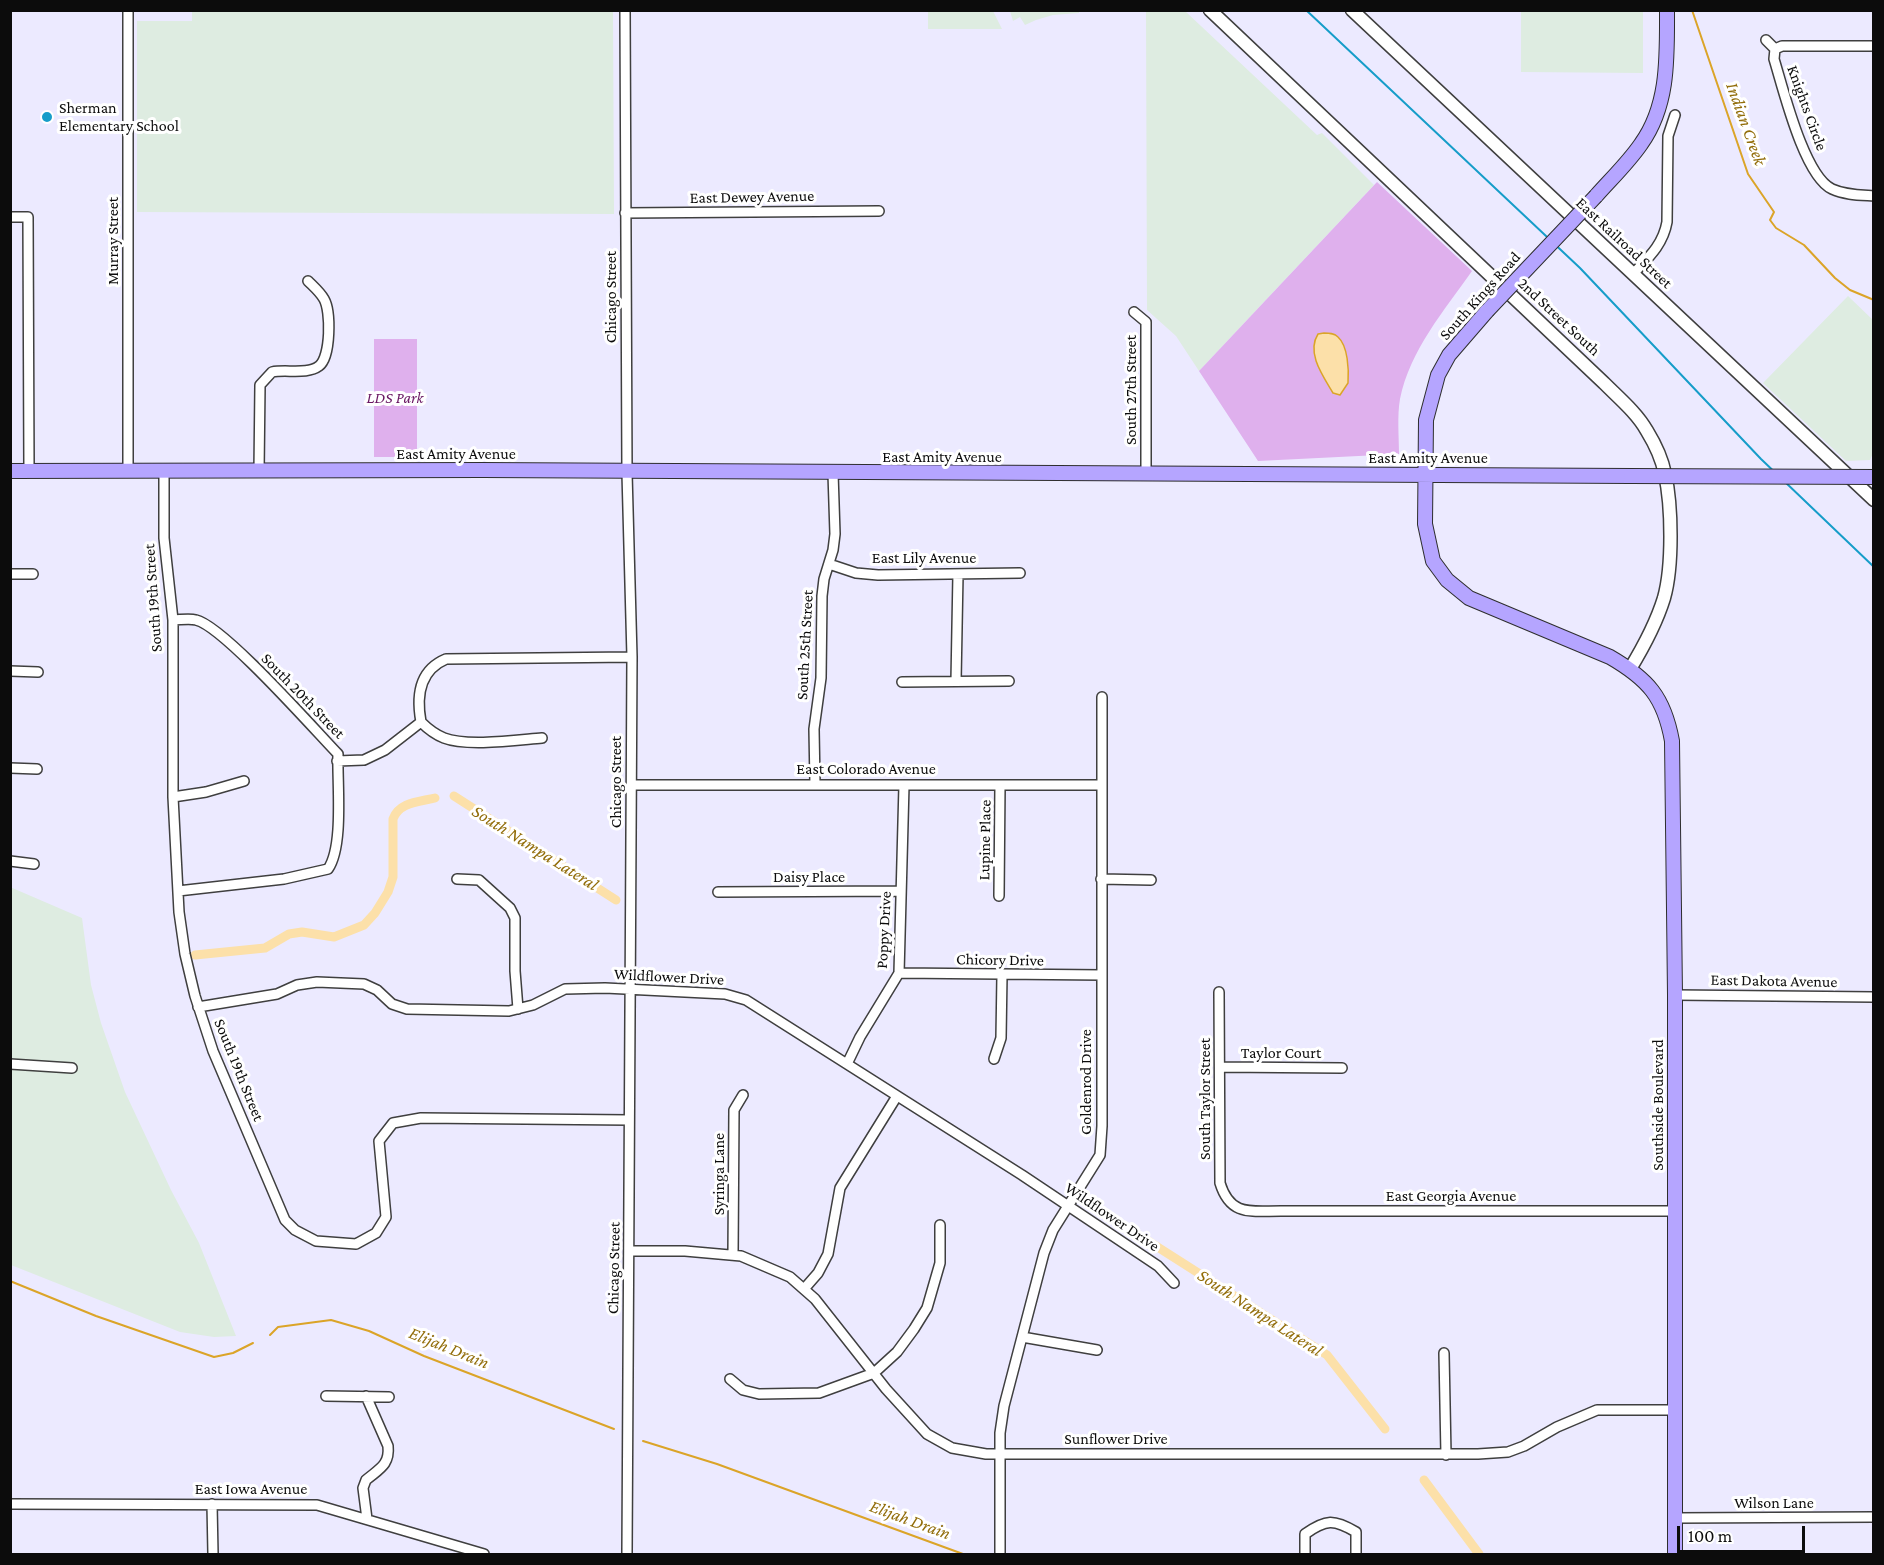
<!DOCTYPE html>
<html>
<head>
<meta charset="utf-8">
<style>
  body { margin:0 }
  #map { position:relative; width:1884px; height:1565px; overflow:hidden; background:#eceaff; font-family:"Crimson Pro",serif }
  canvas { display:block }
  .frame { position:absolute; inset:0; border:12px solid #0c0c0c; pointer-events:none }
  .scale { position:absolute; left:1677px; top:1526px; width:128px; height:27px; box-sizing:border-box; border:3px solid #0c0c0c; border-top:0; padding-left:8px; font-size:18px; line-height:21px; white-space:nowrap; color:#0c0c0c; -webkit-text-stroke:4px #fff; paint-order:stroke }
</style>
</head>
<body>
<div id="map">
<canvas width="1884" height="1565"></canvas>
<div class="frame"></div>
<div class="scale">100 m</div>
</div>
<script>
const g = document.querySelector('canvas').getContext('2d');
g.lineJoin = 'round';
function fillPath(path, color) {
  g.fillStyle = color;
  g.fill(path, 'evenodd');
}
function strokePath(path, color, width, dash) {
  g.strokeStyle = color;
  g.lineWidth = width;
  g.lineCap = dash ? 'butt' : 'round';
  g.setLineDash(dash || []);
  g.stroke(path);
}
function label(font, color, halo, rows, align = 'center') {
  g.font = font + ' "Crimson Pro",serif';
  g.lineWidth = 6;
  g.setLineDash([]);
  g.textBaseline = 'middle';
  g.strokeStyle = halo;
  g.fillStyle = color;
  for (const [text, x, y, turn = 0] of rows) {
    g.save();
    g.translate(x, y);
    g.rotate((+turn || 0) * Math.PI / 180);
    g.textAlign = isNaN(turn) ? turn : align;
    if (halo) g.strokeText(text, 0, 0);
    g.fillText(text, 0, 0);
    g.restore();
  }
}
fillPath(new Path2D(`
  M192,11h421l1,203 -477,-2v-191h55z
  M928,11h65l9,18h-74z
  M1079,11v2l-26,2 -17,5 -11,5 -5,-8 -7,4 -3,-10z
  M1146,11h39l132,124 5,-2 52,52 -175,186 -23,-35 -29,-26z
  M1521,11h122v62l-122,-1z
  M1848,296l25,24 1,131 -4,9 -24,1 -83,-78z
  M10,887l72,31 9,67 10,38 24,69 46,98 28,53 37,93 -22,1 -34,-5 -169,-67z`), '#deece1');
fillPath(new Path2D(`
  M1377,182l95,89c-28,40 -62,79 -72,128 -3,17 -1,37 -1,55l-141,7 -59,-90z
  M374,339h43v118h-43z`), '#dfb0ed');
const water = new Path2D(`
  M1324,333c5,0 10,0 14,4 10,9 11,33 10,46l-8,12 -7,-2c-10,-17 -27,-40 -15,-59z`);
fillPath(water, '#fce0a9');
strokePath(water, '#dba428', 1.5);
strokePath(new Path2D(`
  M1692,10l56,164 26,38 -4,8 6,8 28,17 31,33 15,12 24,10
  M10,1281l86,35 118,41 19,-4 20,-10
  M270,1335l8,-8 53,-7 38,11 55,25 190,73
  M643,1441l74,23 246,90`), '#dba428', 2);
strokePath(new Path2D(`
  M454,796l162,104
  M195,955l70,-7 24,-14 13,-2 32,5 30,-12 11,-12 13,-21 5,-15v-58c6,-17 26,-17 42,-21
  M1145,1239l182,116 58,74
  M1424,1480l55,74`), '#fce0a9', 9);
const minor = new Path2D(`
  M625,10l2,463 5,184 -5,897
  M1766,40l9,9
  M1874,46h-92l-7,3 -1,10c9,29 30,117 58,130 13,6 28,6 42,7
  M625,213l254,-2
  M10,217h18l1,254
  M1633,274c15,-16 30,-29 34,-52l1,-86 7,-21
  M1134,312l12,10v151
  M128,471v-461
  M164,471v67l9,82v177l6,115 6,42 10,42 18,55 72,169 10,10 21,11 40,3 20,-11 10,-16 -7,-76 14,-18 28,-5 208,2
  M259,471l1,-86 12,-13c14,-3 35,3 47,-6 12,-9 12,-55 5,-67 -4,-7 -10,-12 -16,-18
  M829,564l27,9 22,2 142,-2
  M10,574h23
  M173,620c7,0 16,-2 23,0 27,6 117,108 142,134 -1,29 6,92 -10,115l-44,10 -106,12
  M10,671l28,1
  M956,681l2,-107
  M902,682l107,-1
  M421,722c-5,-27 -1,-52 25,-63l186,-2
  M421,722c7,7 13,12 23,16 23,9 73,2 98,0
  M337,761l27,-1 21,-10 36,-28
  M10,768l27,1
  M815,784l-1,-55 7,-51 1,-82 2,-17 9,-29 2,-16 -2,-61
  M631,785h470
  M173,797l33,-5 38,-11
  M10,861l24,3
  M457,879l22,1 31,28 5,10v53l3,38
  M1101,879l50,1
  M718,892l183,-1
  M999,896l1,-111
  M899,973l203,2
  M1219,992l1,191c11,36 34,27 66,28h388
  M1675,995l199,2
  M198,1007l79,-13 20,-9 20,-3 47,2 13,6 15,14 15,5 102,2 24,-6 32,-16 40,-1 120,6 21,6 276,175 136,91 16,17
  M994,1059l7,-21 1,-63
  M10,1064l62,4
  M847,1064l13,-27 39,-64 5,-188
  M1220,1067l122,1
  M629,1251h56l56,5 49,21 25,22 71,90 41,45 25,14 34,6h492l30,-2 16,-6 33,-19 40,-17h77
  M733,1255l1,-145 9,-15
  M804,1289l14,-16 10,-19 12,-66 57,-92
  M1022,1337l75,13
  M1444,1353l2,102
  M730,1379l13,11 16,4 60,-1 55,-20 23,-21 17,-23 13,-21 13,-45v-38
  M326,1396l63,1
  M366,1396l22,50c2,19 -9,23 -22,34l-3,8 4,31
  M10,1504l307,1 167,49
  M212,1504l1,50
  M1676,1518l198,-1
  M1000,1554v-121l4,-27 40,-153 9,-23 47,-75 2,-29v-429
  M1305,1554v-20c21,-15 29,-15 51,-2v22`);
const tertiary = new Path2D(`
  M1210,10l394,373c15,15 33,30 43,48 8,13 15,28 18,43 7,32 8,92 -1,124 -8,26 -20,48 -34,71
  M1352,10l522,490`);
const secondary = new Path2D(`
  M1596,196c15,-17 32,-33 45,-52 28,-39 26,-87 26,-134
  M1487,311l-38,44 -11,20 -12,45 -1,104 8,37 14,19 22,18 141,59c38,22 54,40 62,84l3,254v559
  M10,471l473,-1 1148,6`);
strokePath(minor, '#3f3f3f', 12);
strokePath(tertiary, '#3f3f3f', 15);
strokePath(secondary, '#2e2e2e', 16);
strokePath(minor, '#fff', 9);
strokePath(tertiary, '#fff', 12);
strokePath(secondary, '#b5a5ff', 14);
strokePath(new Path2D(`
  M1306,10l274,258 181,191 113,108`), '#169dc9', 2);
const secondaryBridge = new Path2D(`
  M1487,311l109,-115
  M1631,476l243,1`);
strokePath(secondaryBridge, '#2e2e2e', 16, []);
strokePath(secondaryBridge, '#b5a5ff', 14);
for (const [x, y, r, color] of [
  [47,117,6,"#169dc9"]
]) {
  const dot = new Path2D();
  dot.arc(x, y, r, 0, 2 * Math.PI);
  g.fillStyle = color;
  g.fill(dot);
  strokePath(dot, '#fff', 2);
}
label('16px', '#0c0c0c', '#fff', [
  ["Sherman",59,108],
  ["Elementary School",59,126]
], 'left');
label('16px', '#0c0c0c', '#fff', [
  ["Knights Circle",1807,108,70],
  ["East Dewey Avenue",752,197,-1],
  ["Murray Street",113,241,-90],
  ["East Railroad Street",1624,243,43],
  ["South Kings Road",1480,296,-48],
  ["Chicago Street",611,297,-90],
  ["2nd Street South",1559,317,43],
  ["South 27th Street",1131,390,-90],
  ["East Amity Avenue",456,454],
  ["East Amity Avenue",942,457],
  ["East Amity Avenue",1428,458],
  ["East Lily Avenue",924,558],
  ["South 19th Street",153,598,-94],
  ["South 25th Street",805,645,-87],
  ["South 20th Street",303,696,46],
  ["East Colorado Avenue",866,769],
  ["Chicago Street",616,782,-90],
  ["Lupine Place",985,840,-89],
  ["Daisy Place",809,877],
  ["Poppy Drive",884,930,-87],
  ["Chicory Drive",1000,960,1],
  ["Wildflower Drive",669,977,3],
  ["East Dakota Avenue",1774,981,1],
  ["Taylor Court",1281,1053],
  ["South 19th Street",239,1070,68],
  ["Goldenrod Drive",1086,1082,-90],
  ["South Taylor Street",1205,1099,-90],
  ["Southside Boulevard",1658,1105,-90],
  ["Syringa Lane",719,1174,-90],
  ["East Georgia Avenue",1451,1196],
  ["Wildflower Drive",1112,1217,34],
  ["Chicago Street",614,1268,-89],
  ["Sunflower Drive",1116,1439],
  ["East Iowa Avenue",251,1489],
  ["Wilson Lane",1774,1503]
]);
label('italic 16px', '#691662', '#fff', [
  ["LDS Park",395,398]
]);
label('italic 18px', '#926d0a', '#fff', [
  ["Indian Creek",1746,124,70],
  ["South Nampa Lateral",535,848,32],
  ["South Nampa Lateral",1260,1313,33],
  ["Elijah Drain",449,1348,22],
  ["Elijah Drain",910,1520,20]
]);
</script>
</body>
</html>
